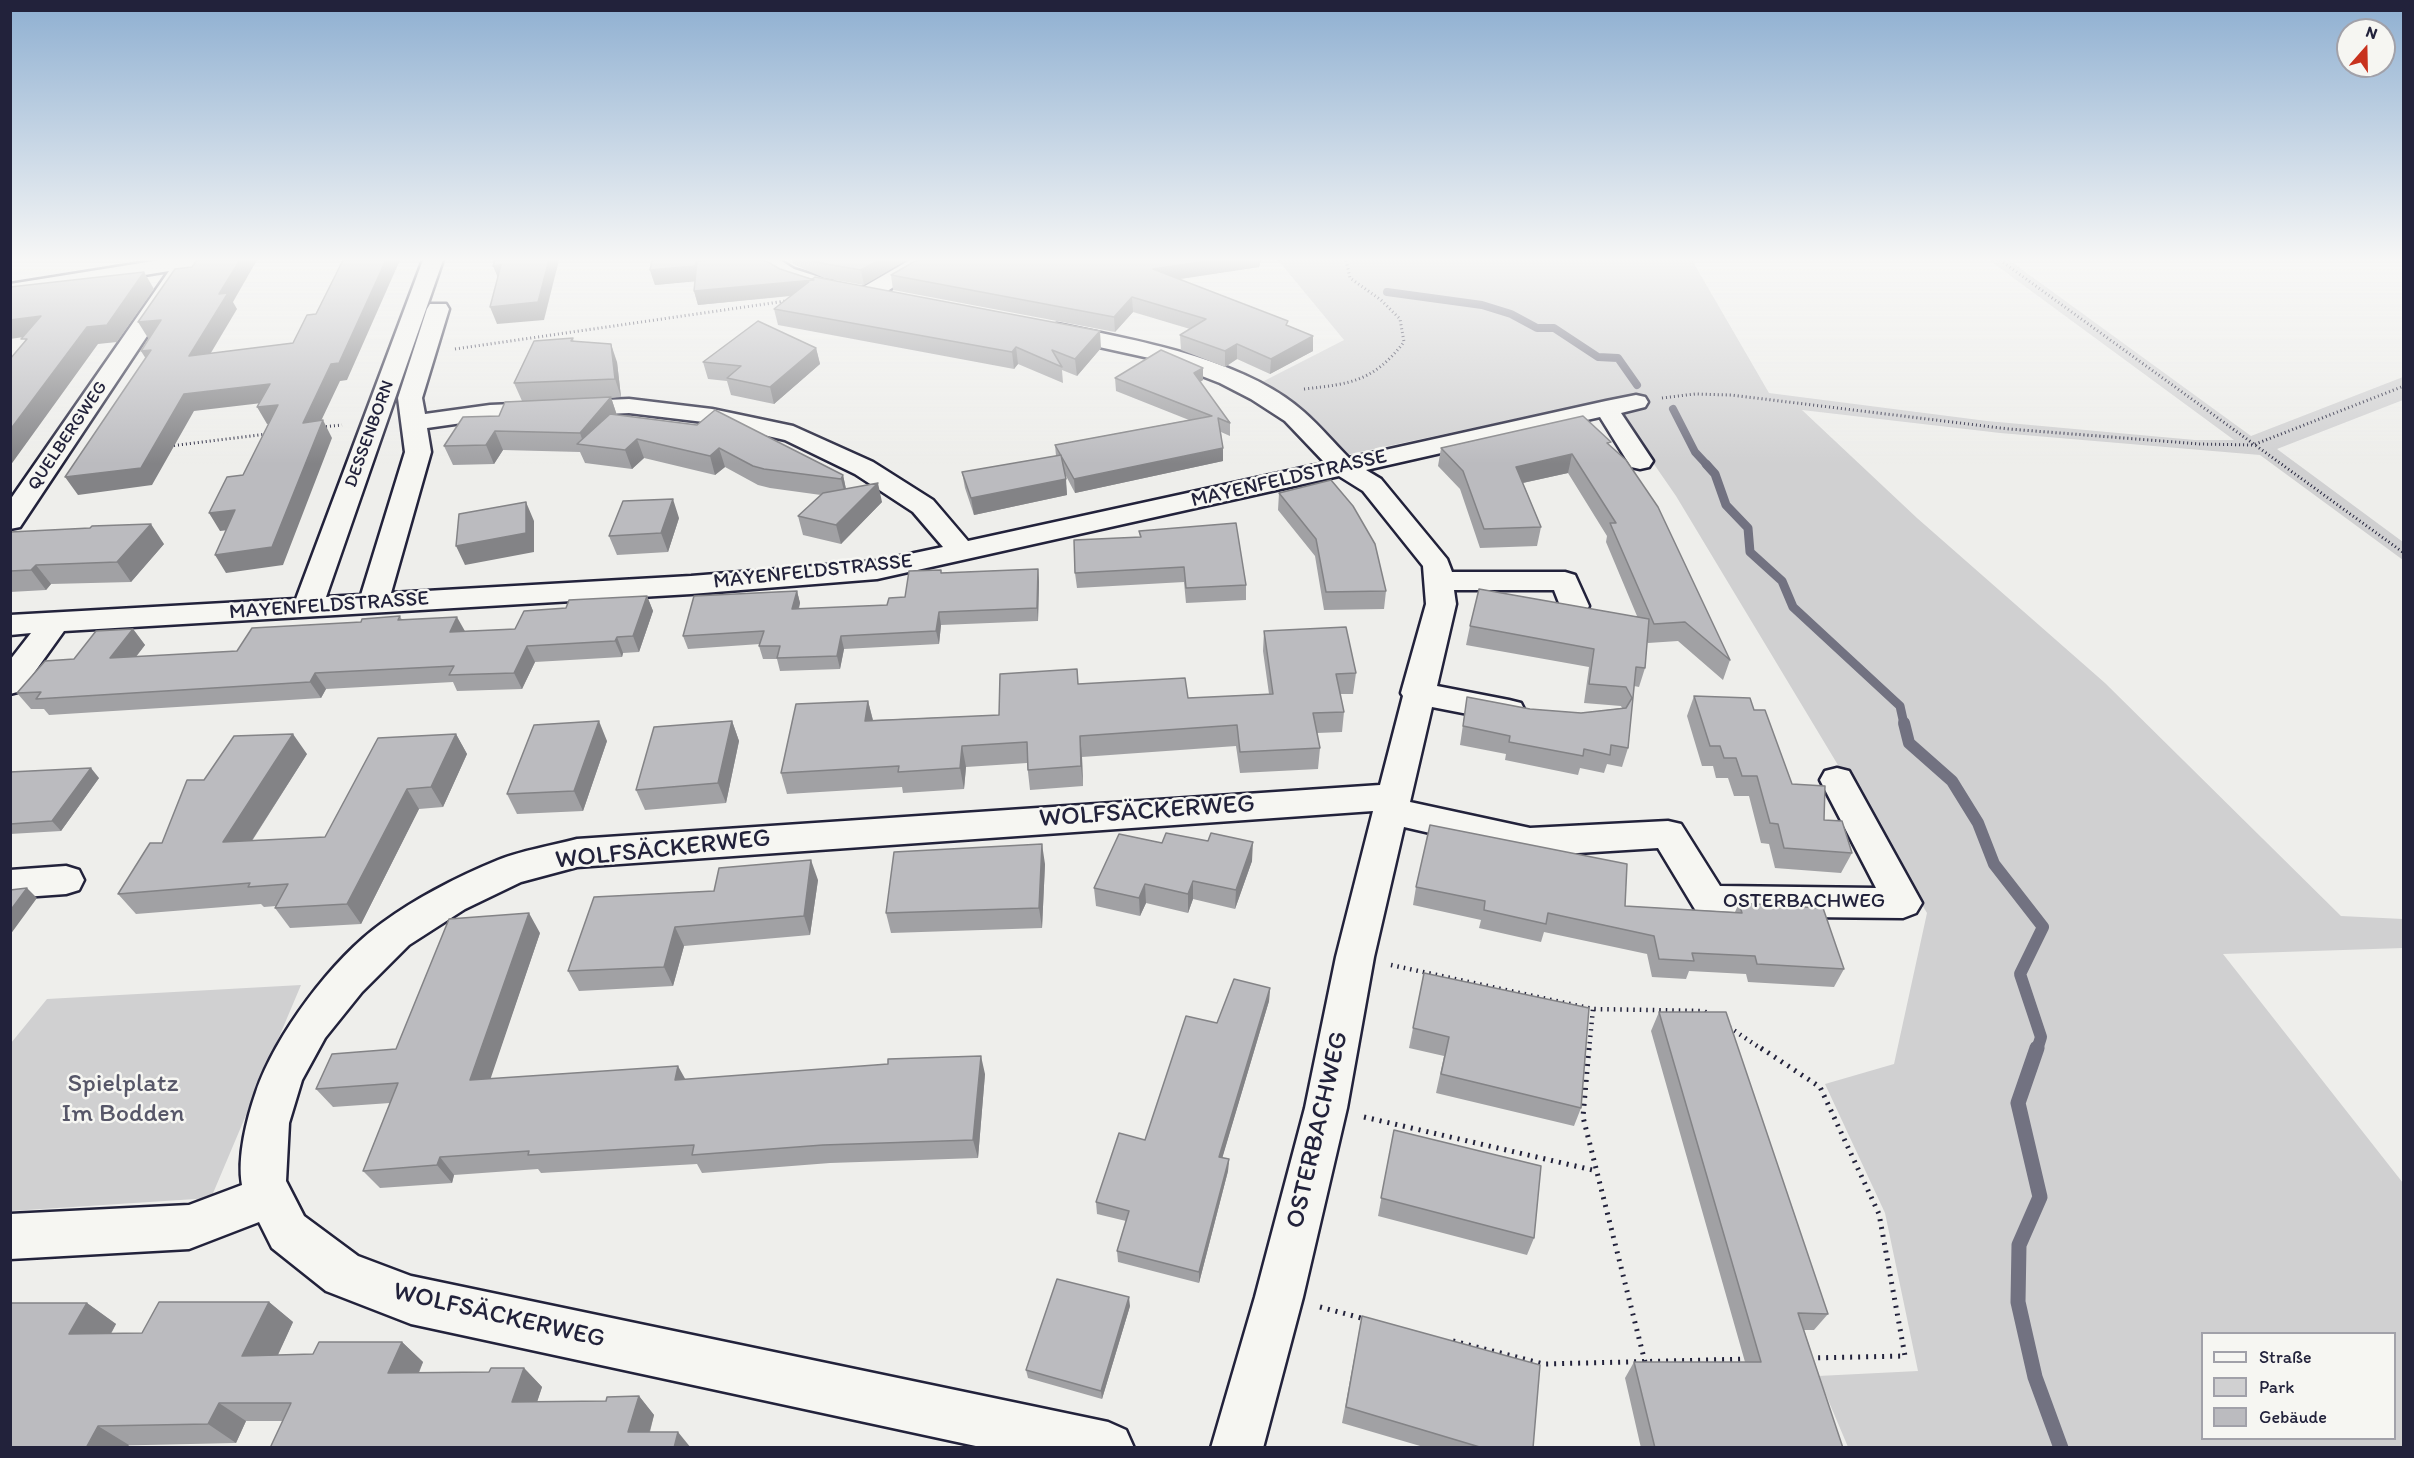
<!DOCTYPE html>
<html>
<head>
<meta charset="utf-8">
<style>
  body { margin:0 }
  #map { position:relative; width:2414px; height:1458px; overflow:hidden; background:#eeeeeb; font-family:Itim,sans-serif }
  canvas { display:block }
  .frame { position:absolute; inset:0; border:12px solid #22223b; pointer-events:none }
  .legend { position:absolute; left:2201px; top:1332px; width:195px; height:108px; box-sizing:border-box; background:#f6f6f2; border:2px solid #a1a1a9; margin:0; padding:8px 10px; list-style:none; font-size:18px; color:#22223b }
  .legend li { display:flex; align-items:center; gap:12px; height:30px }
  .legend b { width:30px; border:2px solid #a1a1a9 }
  .north { position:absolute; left:2336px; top:18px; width:60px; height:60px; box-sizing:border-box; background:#f6f6f2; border:2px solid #a1a1a9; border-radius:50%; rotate:20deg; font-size:16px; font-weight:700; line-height:24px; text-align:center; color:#22223b }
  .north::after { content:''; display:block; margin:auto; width:21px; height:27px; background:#c8321e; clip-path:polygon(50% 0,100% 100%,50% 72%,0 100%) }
</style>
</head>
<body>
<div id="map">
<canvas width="2414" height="1458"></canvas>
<div class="frame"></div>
<ul class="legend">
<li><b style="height:8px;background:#f6f6f2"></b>Straße</li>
<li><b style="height:16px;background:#d0d0d1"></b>Park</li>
<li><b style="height:16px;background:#bbbbbf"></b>Gebäude</li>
</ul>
<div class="north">N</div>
</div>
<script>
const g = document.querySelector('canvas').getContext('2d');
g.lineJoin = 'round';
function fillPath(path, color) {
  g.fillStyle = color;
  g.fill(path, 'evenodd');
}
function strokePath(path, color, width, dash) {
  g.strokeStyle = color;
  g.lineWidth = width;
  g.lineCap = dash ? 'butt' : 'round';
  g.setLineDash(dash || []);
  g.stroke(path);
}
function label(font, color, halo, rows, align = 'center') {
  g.font = font + ' Itim,sans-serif';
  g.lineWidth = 5;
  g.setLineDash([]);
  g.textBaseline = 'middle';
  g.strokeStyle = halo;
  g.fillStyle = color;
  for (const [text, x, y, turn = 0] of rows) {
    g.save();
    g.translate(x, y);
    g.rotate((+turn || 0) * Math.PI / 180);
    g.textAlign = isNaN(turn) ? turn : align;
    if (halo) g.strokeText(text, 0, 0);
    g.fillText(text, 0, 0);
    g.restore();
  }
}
fillPath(new Path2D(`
  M1278,260h414l77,133 218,28 208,19h39l-245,-180h20l242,176 152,-59v23l-126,49 126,93v18l-143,-105 -260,-22 -198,-23 115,108 188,165 236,233 62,3v29l-180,6 180,229v264h-555l-30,-71 100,-5 -33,-158 -60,-129 69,-20 33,-151 -251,-417 -67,-97 -263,56 -38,-40 -48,-32 84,-43zM2202,1334h192v104h-192z
  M301,985l-90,213 -200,13v-168l36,-44z`), '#d0d0d1');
strokePath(new Path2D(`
  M1387,292l95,13 29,9 26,14h17l44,29 20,1 19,27
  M1673,409l22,43 13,14`), '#727281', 8);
strokePath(new Path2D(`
  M1706,464l9,10 11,31 22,23 2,24 32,29 11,26 107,99 4,18`), '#727281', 9);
strokePath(new Path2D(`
  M1904,723l5,20 43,38 26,42 16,41 49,63 -23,47 21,63 -4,13`), '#727281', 12);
strokePath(new Path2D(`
  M2037,1048l-19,55 22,94 -21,48 -1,57 17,75 26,71`), '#727281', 15);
const minor = new Path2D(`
  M160,260h45l-3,4 -9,3 -173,260 -10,2v-29l159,-229 -159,26v-13z
  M423,260h20l-117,337 35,-2 44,-143 -7,-54 29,-89 3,-5h16l3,5 -27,89 3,16 65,-9 139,-6 83,10 81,17 80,36 60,38 35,41 357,-78 -40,-42 -34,-22 -31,-16 -57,-22 -114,-25 -3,-5 3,-5 8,-2c77,16 187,34 247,88 16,14 30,31 45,46l257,-57 30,-6 9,2 3,5 -3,5 -24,6 32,48 -4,6 -9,2 -9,-2 -31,-50 -234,53 15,9 66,80 5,13h113l10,3 14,31 -4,7 -11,2 -11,-2 -9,-23h-100l2,14 -19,82 72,14 12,3 4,8 -4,8 -12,3 -77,-15 -22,95 120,26 138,-7 13,3 39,62 156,2 -56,-108 5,-9 12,-3 12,3 73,132 -6,10 -13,5 -194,-2 -13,-5 -38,-63 -128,8 -126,-29 -30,130 -27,151 -44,189 -40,151h-52l44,-151 50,-189 31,-151 37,-146 -796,56 -56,15 -56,27 -56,36 -47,47 -37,46 -23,42 -13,43 -3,58 18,35 54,40 53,20 697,146 18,8 8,18h-149l-574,-124 -85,-33 -54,-43 -13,-26 -70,27 -179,10v-45l179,-9 53,-20c-5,-28 5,-67 14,-93 20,-58 76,-133 126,-169 34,-25 77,-47 116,-63 25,-10 53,-14 79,-21l803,-54 23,-89 -2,-3 25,-89 -3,-38 -60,-75 -24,-15 -462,103 -186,15 -627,37 -43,60 -11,3v-34l21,-27 -21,2v-20l286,-16zM629,413l83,10 73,17 70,34 58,38 30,35 -66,14 -186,15 -300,17 40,-141 -4,-24 63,-9z
  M756,260h24l14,9 38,12 3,5 -3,5c-18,4 -66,-16 -76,-31z
  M910,260h24l-60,40h-16l-3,-5 3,-5z
  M66,866l13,4 5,10 -5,10 -13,4 -56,4v-28z`);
strokePath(minor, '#22223b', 5);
strokePath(new Path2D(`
  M2000,260l404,293
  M455,349l331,-48
  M1304,389c47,-5 70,-8 100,-47l-4,-23 -19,-19 -31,-22 -4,-18
  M1662,398l33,-4 36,1 278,34 191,15 53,1 151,-59
  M322,427l20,-2
  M170,446l97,-12`), '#22223b', 3, [1, 3]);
strokePath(new Path2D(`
  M1391,965l202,44 111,2 6,4
  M1729,1027l34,23
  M1589,1050l4,-41`), '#22223b', 4.5, [1.5, 5]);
strokePath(new Path2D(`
  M1589,1048l-6,69 62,245
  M1761,1048l59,39 59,127 26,142 -95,2
  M1364,1117l233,54
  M1320,1307l45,12
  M1453,1341l91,23 205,-5`), '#22223b', 5, [2, 6]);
fillPath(minor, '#f6f6f2');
fillPath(new Path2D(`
  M652,260h49l79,9 33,10 288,69 -24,28 -15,-6 1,13 -45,-19 -4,5 -236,-44 -4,-16 17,-13 -93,9 -4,-14 1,-10 -40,4 -5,-15z
  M792,260h114l-42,25 -40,-7 -31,-14z
  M1260,262l-1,5 -79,12 133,57v15l-43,23 -33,-15 -12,8 -44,-17 -1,-15 10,-6 -57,-17 -18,20 -222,-42 -2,-15 370,-13z
  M573,338l1,4 43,20 4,35 -10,1 6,17 226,60 3,14 36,13 -41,42 -38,-9 -5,-19 23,-21 -51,-7 -12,-3 -33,-18 -10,8 -71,-17 -12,11 -47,-6 -5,-11 -77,-2 -9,14 -41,1 -9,-19 55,-30 23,-15 -8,-18z
  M816,348l4,16 -46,40 -43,-9 -4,-14 -19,-2 -5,-17z
  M1203,368v12l-3,2 30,41v13l-9,-4 2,29 -148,32 -10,-19 2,21 -93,20 -9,-27 -3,-16 94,-16 -1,-11 134,-25 -73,-29 -1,-13z
  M1610,446l120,214 -7,20 -45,-39 -30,2 -1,-2 -2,27 -6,19 -5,-1 -6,62 -6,19 -15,-3 -3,9 -24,-5 -2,7 -73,-15 1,-6 -46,-9 7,-48 63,12 51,4 41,-5 -1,-2 -37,-3 5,-36 -123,-22 4,-19 167,-10 -31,-74 1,-6 -39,-63 -45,10 18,44 -4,19 -57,2 -20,-59 -22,-23 3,-18z
  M1279,493l107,98 -2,18 -60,1 -9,-54 -37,-46z
  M679,518l-11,34 -51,3 -8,-19z
  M1139,531l107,54v15l-60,3 -2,-21 -107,6 -2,-15 65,-36z
  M10,532l154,12 -33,38 -80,2 -5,6 -36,2z
  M1038,569l1,13 -1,39 -97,4 -2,19 -95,5 -4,20 -60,2 -3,-12h-14l-4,-13 1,-2 -72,5 -5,-13 114,-45 3,12 -1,6 88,-4 18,-8 36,-24z
  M647,596l6,15 -14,41 -16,1 -1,4 -87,5 -13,27 -65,2 -4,-9 -127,7 -5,9 -272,17 -5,-6h-13l-14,-16 57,-34 59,-30 12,16 -9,12 101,-6 124,-29 39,-6 2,4 63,11 50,-2 51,-21z
  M1264,631l92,42 -3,21h-13l4,18 -2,20 -25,1 3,15 -2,21 -78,4 -4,-27 -154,11 1,29 -53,4 -3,-27 -61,4 -2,22 -61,4 -1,-6 -115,7 -6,-21 87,-72 5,19 126,-5 78,-46 1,15 110,14 81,-4 -6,-43z
  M1694,696l60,14 38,74 32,36 28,33 -11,20 -66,-5 -6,-24 -8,-1 -12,-47h-15l-6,-18h-12l-3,-12h-11l-15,-50z
  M732,721l7,20 -13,62 -81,7 -9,-20z
  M456,734l11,20 -24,53 -24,2 -58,115 -71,4 -15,-20 1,-2 -12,1 -3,-3 -125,10 -18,-20 44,-51 42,-63 103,-26 -55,87 73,-4z
  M607,741l-24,70 -66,3 -10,-20z
  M10,772l89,6 -38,53 -51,3z
  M1162,843l90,18 -17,48 -42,-10 -5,14 -42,-10 -6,13 -44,-10 -2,-18z
  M1045,864l-3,64 -151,5 -5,-20z
  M818,880l-8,55 -126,11 -11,40 -94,5 -11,-20 146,-80z
  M1416,887l209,19 110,6 4,-9 105,66 -10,18 -86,-5 -2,-8 -57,-3 -3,8 -34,-2 -5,-23 -103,-22 -3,10 -62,-14 2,-8 -68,-15z
  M540,933l-50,145 195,1 300,-5 -7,84 -148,5 -128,10 -5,-9 -156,9 -3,-4 -84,6 -2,8 -72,5 -17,-17 27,-68 -57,4 -17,-18 80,-40z
  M1424,973l157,135 -7,18 -138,-33 8,-37 -35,-8z
  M1270,988l-1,13 -47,157 7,1 -1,12 -29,112 -81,-21 -1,-11 9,-30 -29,-7 -1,-12 49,-62 72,-117z
  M1659,1012l169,302 -14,16h-10l39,118h-202l-16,-70 9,-16h111l-94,-331z
  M1394,1130l140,108 -7,17 -149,-39z
  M269,1302l24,20 -15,33 35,-1 89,-12 21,20 -4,11 70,-1 35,-4 18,19 -5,15 69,-1 33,-5 15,19 -4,17 41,16 -409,-27h-36l-10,22 -226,5 77,-145 29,21 -5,10 31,-1z
  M1130,1306l-28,93 -74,-21 -2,-8z
  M1359,1332l174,116h-106l-85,-25z`), '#a1a1a4');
fillPath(new Path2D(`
  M240,260h17l-24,42 4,7 -38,64 -10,-17 30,-62z
  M386,260h14l-53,120 -7,1 -28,59 -9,-17 28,-59z
  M549,260h10l-15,60 -47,4 -7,-17z
  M696,260h5l-2,21 -44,4 -5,-15z
  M879,260h27l-42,25 -3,-15z
  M1215,260h46v2h-1l-1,5 -106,16v-14z
  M501,265l-1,18 -7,-17z
  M144,272l10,17 -37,53 -19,2 -88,122v-36l77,-103z
  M814,280l3,13 -119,12 -4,-14z
  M1132,297l1,15 -18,20 -1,-15z
  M41,316l11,17 -42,6v-19z
  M161,320l10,16 -23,2 -10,-16z
  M1100,331l1,17 -24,28 -2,-17z
  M1313,336v15l-43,23 1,-15z
  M611,344l6,18 4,35 -6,-18z
  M1237,344v15l-12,8v-16z
  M1016,347l2,17 -4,5 -2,-17z
  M816,348l4,16 -46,40 -4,-17z
  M151,350v17l-10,-16z
  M1203,368v12l-9,6v-13z
  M270,384l9,17 -85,10 -42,74 -74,10 -13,-18 119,-83z
  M611,397l6,19 -33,29 -4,-12z
  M278,405l9,17 -20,2 -10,-17z
  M323,420l9,18 -49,127 -57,8 -11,-18z
  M495,431l8,19 -9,14 -8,-19z
  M637,439l7,19 -12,11 -7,-19z
  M719,448l6,19 -10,8 -5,-19z
  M1223,448v13l-148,32 -1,-14z
  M1572,454l-4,19 -55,12 3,-18z
  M843,475l4,19 -1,4 -5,-19z
  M1066,479l1,16 -93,20 -3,-17z
  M878,483l4,19 -41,42 -5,-19z
  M673,499l6,19 -11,34 -7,-19z
  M526,502l8,19v31l-69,13 -9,-19z
  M235,510l11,18 -26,3 -11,-18z
  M151,524l13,20 -33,38 -14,-20z
  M36,565l15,19 -5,6 -15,-20z
  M1038,569l1,13 -1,39 -1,-13z
  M797,591l3,12 -5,18 -3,-12z
  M647,596l6,15 -14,41 -6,-16z
  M939,612l2,13 -2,19 -3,-13z
  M457,617l9,16 -16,-1z
  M133,629l12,16 -23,29 -12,-16z
  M841,636l3,13 -4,20 -3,-13z
  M617,637l6,16 -1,4 -7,-16z
  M527,646l8,16 -13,27 -8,-16z
  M315,673l11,16 -5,9 -11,-16z
  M868,701l5,20h-8z
  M599,721l8,20 -24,70 -9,-20z
  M732,721l7,20 -13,62 -8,-20z
  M293,734l14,20 -69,108 -15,-20z
  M456,734l11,20 -24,53 -12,-20z
  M1080,736l2,21 1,29 -2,-20z
  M962,746l4,21 -2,22 -4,-21z
  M91,768l8,10 -38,53 -9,-10z
  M407,789l12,20 -58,115 -14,-20z
  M1253,842l-1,19 -17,48 1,-19z
  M1042,844l3,20 -3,64 -3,-20z
  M811,860l7,20 -8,55 -6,-19z
  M1193,881v18l-5,14v-19z
  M1145,884l1,19 -6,13 -1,-18z
  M27,888l10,10 -27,37v-24z
  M529,913l11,20 -56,165 -14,-18z
  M675,927l9,19 -11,40 -9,-19z
  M1270,988l-1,13 -50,168v-12z
  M981,1056l4,18 -7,84 -5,-18z
  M678,1066l10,18 -13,-4z
  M440,1157l14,18 -2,8 -15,-18z
  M1229,1159l-1,12 -29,112v-11z
  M1129,1297l1,9 -28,93 -1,-8z
  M269,1302l24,20 -25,54 -26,-20z
  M87,1303l29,21 -17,30 -30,-20z
  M402,1342l21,20 -13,30 -22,-19z
  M524,1368l18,19 -11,33 -19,-18z
  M639,1396l15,19 -9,33 -17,-16z
  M219,1403l27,18 -10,22 -28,-19z
  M98,1426l31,19 -2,3h-41z
  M678,1432l13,16h-17z`), '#838386');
const building = new Path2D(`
  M197,260h43l-21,34 9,-1 -39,63 104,-13 14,-28 9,-1 27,-54h43l-47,103 -8,1 -28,59 20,-3 -51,127 -57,8 20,-45 -26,3 18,-36 16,-2 35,-70 -21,2 13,-23 -86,10 -43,74 -76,9 86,-127 -10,1 20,-31 -23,2 37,-53 17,-2z
  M495,260h54l-11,42 -48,5 11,-42 -8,1z
  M652,260h44l-1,6 -45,4z
  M709,260h55l16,9 34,11 -120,11 3,-30z
  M812,260h67l-18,10 -40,-7z
  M917,260h298l-62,9 135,52 -2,4 27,11 -42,23 -34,-15 -12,7 -45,-16 26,-16 -74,-22 -18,20 -223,-42z
  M144,272l-37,53 -20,2 -77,103v-71l17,-20h-6l20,-23 -31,4v-33z
  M815,277l285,54 -25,28 -23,-9 10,17 -46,-20 -4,5 -238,-43z
  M758,321l58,27 -46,39 -43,-9 14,-12 -38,-4z
  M573,338l-2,3 40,3 4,35 -101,4 20,-42z
  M1161,350l42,18 -9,5 36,50 -12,-5 5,30 -149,31 -19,-34 157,-29 -97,-38z
  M611,397l-31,36 -85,-2 -9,14 -42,1 19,-29 36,-1 6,-14z
  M715,410l128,65 -2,4 -77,-10 -11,-3 -34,-18 -9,8 -73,-17 -12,11 -48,-6 33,-30 87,11z
  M1583,416l28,26 -4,1 19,17 32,47 72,153 -45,-38 -31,2 -44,-101h6l-44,-69 -56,13 25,60 -57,2 -21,-58 -22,-23z
  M1061,455l5,24 -95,19 -9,-26z
  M1331,480l22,26 22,38 11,47 -60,1 -10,-53 -37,-46z
  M878,483l-42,42 -38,-9 25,-23z
  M673,499l-12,34 -52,3 14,-35z
  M526,502v31l-70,13 3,-32z
  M1236,523l10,62 -60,3 -2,-21 -109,6 -1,-33 67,-3 -2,-6z
  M151,524l-34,38 -81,3 -5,5 -21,1v-39l80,-4 2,-2z
  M1038,569l-1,39 -98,4 -3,19 -95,5 -4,20 -60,2 3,-12h-21l5,-15 -81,5 11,-40 103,-5 -5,18 95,-4 2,-7 16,-1 4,-26 32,-1v3z
  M1479,589l170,30 -4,49 -9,-1 -8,81 -17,-3 -1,10 -26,-6 -1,7 -74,-14 1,-6 -47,-10 4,-29 63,12 51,4 45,-5 6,-10 -6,-11 -37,-3 5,-35 -124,-23z
  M647,596l-14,40 -16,1 -2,4 -88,5 -13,27 -65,2 5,-9 -139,7 -5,9 -274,17 5,-7 -24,1 28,-32 29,-2 22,-28 37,-2 -23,29 127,-7 15,-23 109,-6 1,-3 38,-3 -2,4 59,-3 -7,15 65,-3 9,-18 42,-3 3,-8z
  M1346,627l10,46 -20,1 8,38 -31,1 7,35 -80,4 -3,-27 -157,11 1,30 -53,4 -1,-28 -65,4 -2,22 -62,4 1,-6 -118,7 15,-69 72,-3 -3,20 134,-6 1,-41 77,-5 1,15 107,-6 3,20 85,-4 -9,-63z
  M1694,696l56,2 4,12h11l27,74 33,2 -1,34 18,1 10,32 -68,-5 -6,-24 -8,-1 -13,-47h-15l-6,-18h-12l-4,-12h-10z
  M599,721l-25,70 -67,3 27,-69z
  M732,721l-14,62 -82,7 18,-63z
  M293,734l-70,108 102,-5 53,-99 78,-4 -25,53 -24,2 -60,115 -72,4 13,-24 -40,3 2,-4 -132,11 32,-51h12l25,-63h17l30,-44z
  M91,768l-39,53 -42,3v-52z
  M1430,825l197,39 -2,42 117,7 -3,-10 84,5 21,61 -87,-5 -2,-8 -63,-3 2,8 -35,-2 -5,-23 -106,-23 -2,11 -62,-14 1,-9 -69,-14z
  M1166,833l42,8 3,-8 42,9 -17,48 -43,-9 -5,13 -43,-10 -6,14 -45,-10 25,-54 43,9z
  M1042,844l-3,64 -153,5 8,-61z
  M811,860l-7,56 -129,11 -11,40 -96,4 26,-74 120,-6 5,-23z
  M27,888l-17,23v-21z
  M529,913l-59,167 208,-14 -3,14 213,-16v-5l93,-3 -8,84 -150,5 -131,10 2,-10 -166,10 1,-4 -89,6 -3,8 -74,6 35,-88 -82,6 16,-35 64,-5 53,-130z
  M1424,973l165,35 -8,100 -140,-34 8,-37 -36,-9z
  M1234,979l36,9 -51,169 10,2 -30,113 -82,-21 12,-40 -33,-9 23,-69 26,7 41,-124 31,7z
  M1659,1012h67l102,302 -30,-1 45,135h-188l-21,-86h127z
  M1394,1130l147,36 -7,72 -153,-40z
  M1057,1279l72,18 -28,94 -75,-21z
  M159,1302h110l-27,54 71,-2 6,-12h83l-14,31 101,-1 2,-4h33l-12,34 94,-1 1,-4 32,-1 -11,36h50l-4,16h-404l21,-45h-72l-11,21 -110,2 -12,22h-76v-145h77l-18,31 73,-1z
  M1362,1316l178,49 -7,83h-50l-137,-41z`);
fillPath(building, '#bbbbbf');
strokePath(building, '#838386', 1.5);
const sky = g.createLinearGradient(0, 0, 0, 464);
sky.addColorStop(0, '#8eafd1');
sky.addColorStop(0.56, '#f7f7f6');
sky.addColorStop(1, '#f7f7f600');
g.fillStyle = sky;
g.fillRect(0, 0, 2414, 464);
label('18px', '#22223b', '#f6f6f2', [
  ["DESSENBORN",370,434,-70],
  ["QUELBERGWEG",68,436,-56]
]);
label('21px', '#22223b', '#f6f6f2', [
  ["MAYENFELDSTRASSE",1289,479,-13],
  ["MAYENFELDSTRASSE",813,572,-6],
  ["MAYENFELDSTRASSE",329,606,-4],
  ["OSTERBACHWEG",1804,902]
]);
label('26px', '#22223b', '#f6f6f2', [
  ["WOLFSÄCKERWEG",1147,812,-4],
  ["WOLFSÄCKERWEG",663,850,-6],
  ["OSTERBACHWEG",1318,1130,-77],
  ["WOLFSÄCKERWEG",499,1316,13]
]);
label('26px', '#565668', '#f6f6f2', [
  ["Spielplatz",123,1084],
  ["Im Bodden",123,1114]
]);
</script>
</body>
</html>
